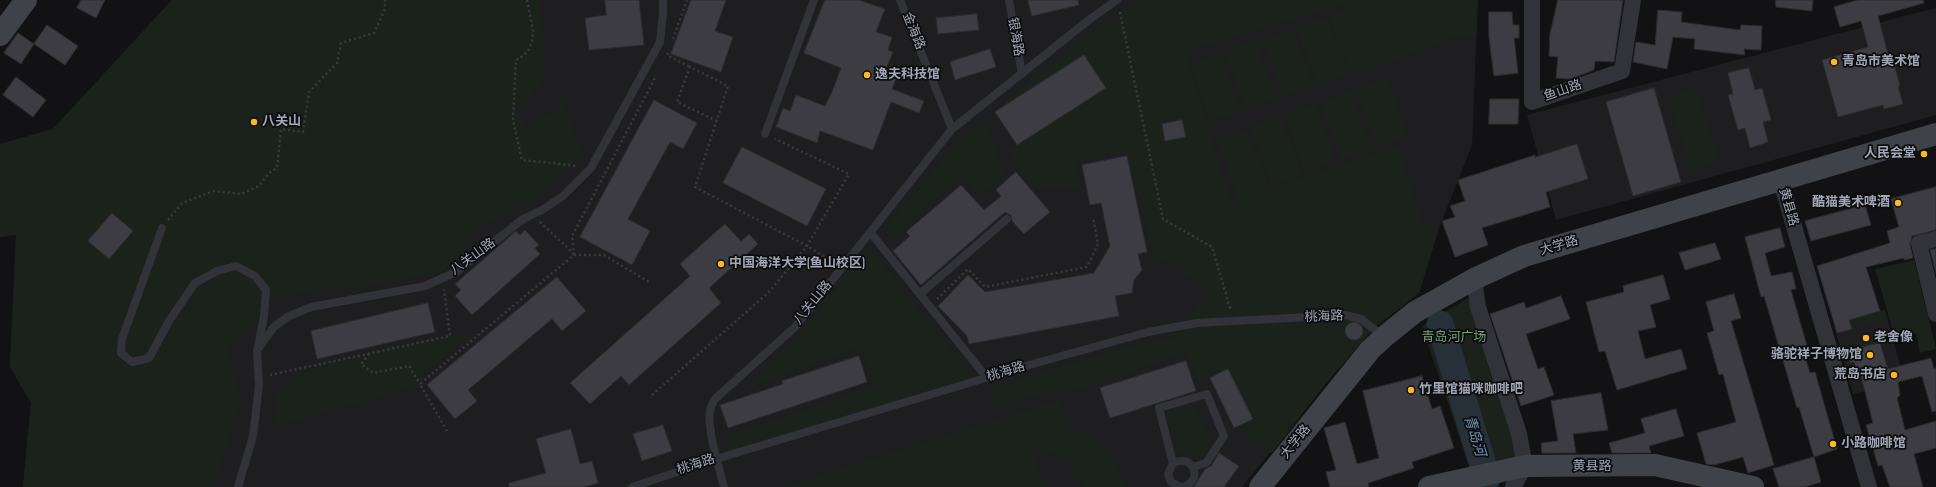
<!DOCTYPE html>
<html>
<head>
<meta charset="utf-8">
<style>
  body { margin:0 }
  canvas { display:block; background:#121214 }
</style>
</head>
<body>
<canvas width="1936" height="487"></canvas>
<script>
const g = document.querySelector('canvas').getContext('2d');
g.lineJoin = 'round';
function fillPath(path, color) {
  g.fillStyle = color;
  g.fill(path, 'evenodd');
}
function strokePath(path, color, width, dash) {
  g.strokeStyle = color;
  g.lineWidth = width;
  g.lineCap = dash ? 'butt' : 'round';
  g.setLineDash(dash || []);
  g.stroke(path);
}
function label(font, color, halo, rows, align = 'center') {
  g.font = font + ' "Sofia Sans Condensed","Noto Sans SC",sans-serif';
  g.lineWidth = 3.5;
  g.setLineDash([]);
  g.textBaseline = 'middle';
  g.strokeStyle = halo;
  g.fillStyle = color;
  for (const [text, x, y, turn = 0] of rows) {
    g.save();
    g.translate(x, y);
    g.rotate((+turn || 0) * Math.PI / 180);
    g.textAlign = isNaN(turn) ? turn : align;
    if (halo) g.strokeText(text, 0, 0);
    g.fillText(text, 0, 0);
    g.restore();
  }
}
fillPath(new Path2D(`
  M172,0h1306l-6,145 -33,83 -20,65 -45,35 -48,55 -84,104h-1219l8,-84 -21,-36 6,-132 -16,-91 53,-15z
  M1936,8v107l-380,105 -29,-105z
  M1885,310l19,70 -51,14 -19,-70z`), '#1e1e21');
fillPath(new Path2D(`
  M172,0h367l5,43v37l-27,33 10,16 29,-20 6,-9 21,54 -50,44 -57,30 -32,44 -82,15h-31l-51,10 -53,51 14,50 -21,69 -11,20h-186l8,-84 -21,-36 6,-132 -16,2v-93l53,-15z
  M1142,0h336l-2,38 -19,-2 -85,34 -2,-5 -20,8 -21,-58 21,-7 -2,-5 -163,49 46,148 7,-2 -21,-58 31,-10 21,58 129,-42 25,77 16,5 -20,65 -45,35 -48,55 -55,71 -24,-14 -27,-71 -23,9 -10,-26 -93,34 -99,18 -5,-17 157,-46 26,-2 35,-49 -56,-37 -24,-101 -53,11 7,25h-48l-14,-14 -13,-24 99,-62 -22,-33 -89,57 -11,10 23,53 -29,22 -16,-21 -68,62 -10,-9 72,-86 140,-115z
  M1327,16l21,57 -31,11 -21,-57z
  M1293,28l21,58 -31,11 -21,-58z
  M1255,40l21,58 -31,11 -20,-58z
  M1221,53l20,58 -31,11 -20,-58z
  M1387,78l21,58 -31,11 -21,-58z
  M1696,87l23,75 -28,8 -23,-75z
  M1351,91l20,58 -30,11 -21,-58z
  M1315,104l21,58 -31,11 -21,-58z
  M1281,116l21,58 -31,11 -21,-58z
  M869,247l103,130 -243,75 -4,-16 149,-50 -13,-39 -115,42 50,-51z
  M1914,260l22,89 -16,4 -4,-20 -21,5 -20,-69z
  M1468,298l5,12 47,153h-52l-46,-137z
  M1885,310l2,9 -35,10 -3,-9z
  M475,331l-67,57 -134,40 2,-34 44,-32z
  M1878,335l2,8 -25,6 -2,-7z
  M1061,399l6,23c31,20 42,34 61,65h-44c-16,-25 -25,-33 -53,-42l12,42h-259z
  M1193,404l20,39 -15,17 -21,-10 -11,-37z`), '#1a221b');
strokePath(new Path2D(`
  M1440,324l47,154`), '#273038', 27);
const building = new Path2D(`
  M81,0h24l-9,18 -19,-10z
  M605,0h34l5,45 -55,5 -4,-32 21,-3z
  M691,0h35l-11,31 18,6 -12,35 -50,-18z
  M825,0h34l26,9 -9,23 16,5 -4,13 5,2 -8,19 12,5 -5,13 32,12 -5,12 -28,-11 -18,48 -53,-19 -3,12 -41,-16 7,-19 7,3 6,-16 29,11 7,-14 9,-24 -37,-15z
  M1028,0h50l1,5 -47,11z
  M1558,0h65l-9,62 -19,-1 -1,9 -24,9 -14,-1 2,-21 -9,-1 1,-22z
  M1776,0h37l-1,11 -36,-4z
  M1858,0h65l1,3 -46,13 10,38 3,-1 9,33h-2l5,18 -19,5 -1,-4 -45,12 -16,-57 46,-13 -7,-26 -21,6 -6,-20z
  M1658,10l24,2 -1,10 59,8 1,-5 21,1 -1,24 -17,-1 1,6 -51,-6 1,-10 -22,-2 -6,32 -34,-7 3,-20 19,3z
  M1489,12h23l1,13h6v13h-5l4,35 -24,3 -5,-38z
  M977,14l2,16 -41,4 -2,-16z
  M47,25l31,21 -13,19 -31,-21z
  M18,33l16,11 -13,20 -17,-11z
  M990,49l6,18 -41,13 -5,-18z
  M1084,55l22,33 -89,57 -22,-33z
  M1749,68l6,22 7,-2 9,32 -8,2 5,20 -18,6 -5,-20 -7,2 -10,-35 5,-1 -5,-21z
  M16,77l30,23 -13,17 -30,-22z
  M1654,88l27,94 -48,14 -27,-94z
  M1490,99h29l-1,25h-29z
  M654,100l43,23 -14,26 -13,-7 -42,77 22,12 -18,34 -52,-28z
  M1182,120l4,17 -21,4 -3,-17z
  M1577,144l11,35 -42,13 4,15 -68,21 6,17 -33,12 -13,-36 13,-4 -5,-11 15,-5 -7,-21 77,-25v2z
  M742,147l84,42 -19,37 -84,-43z
  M1127,156l20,96 -9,2 4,16 -8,10 -2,13 -17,3 4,20 -150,28 -2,-8 -29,-30 30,-31 17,17 109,-19 16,-27 -9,-43 -11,2 -8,-40z
  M1016,172l34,40 -26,22 -12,-13 -1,-6 -6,-3 -84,73 -28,-34 17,-15 -4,-4 55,-47 23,25 17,-14 -5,-6z
  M1936,187v43l-24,6 -2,9 3,13 -9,2v-2l-38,9 14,44 -31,9 3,9 -15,4 -20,-67 73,-23 -3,-12 12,-4 -8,-28z
  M1865,205l6,20 -60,16 -6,-20z
  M112,213l21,18 -24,28 -21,-18z
  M725,224l16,17 8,-7 9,10 -49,44 12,15 -92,82 -8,-9 -31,28 -20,-21 120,-107 -10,-12z
  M1780,228l5,19 -20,6 6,23 21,-4 4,17 -5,1 16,56 -5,1 8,26 5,-1 22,77 -23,8 -15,-50 -2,1 -33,-112 -3,1 -16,-60z
  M525,230l14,15 -4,3 5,6 -68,61 -17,-19 6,-6 -6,-6 61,-53 4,4z
  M1715,243l6,16 -36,11 -6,-17z
  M1936,249v24l-6,-23z
  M1663,275l7,24 -20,6 6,22 -18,4 7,28 36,-10 6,20 -70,21 -12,-39 -6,1 -13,-50 38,-10 -1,-6z
  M557,277l29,34 -24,20 -10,-12 -84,71 9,11 -22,18 -28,-34z
  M1734,294l7,24 -10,3 43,144 -26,8 -5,-16 -29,8 -8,-1 -9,-31 39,-11 -13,-48 -4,1 -12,-42 7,-2 -8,-29z
  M1561,296l9,23 -44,15 12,35 6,-2 10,28 -33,11 -31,-92 34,-12 2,6z
  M428,303l7,29 -118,27 -6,-28z
  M1345 331a9 9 0 1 1 18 0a9 9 0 1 1-18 0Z
  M1880,343l8,26 43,-11 3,11 2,-1v43l-4,1 -10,-36 -24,6 2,13 -3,3 8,32 31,-9v27l-22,6 9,33h-33l-8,-22 -4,1 -12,-41 7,-2 -13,-51 -3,1 -3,-11 -4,1 -3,-12z
  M859,356l8,26 -139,46 -8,-23 63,-21 -1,-3z
  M1186,361l10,30 -86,27 -10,-30z
  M1228,369l25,50 -19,9 -24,-50z
  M1422,376l10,33 8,-3 14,42 -42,14 2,6 -46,15 1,4h-39l-4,-15 10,-2 -12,-42 21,-6 12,42 22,-6 -16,-67z
  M1601,393l7,37 -35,4 3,19h-34l-1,-10 17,-2 -7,-40z
  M1676,409l8,27 -35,10 2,7h-39l-3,-10 36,-10 -4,-14z
  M663,425l9,26 -30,10 -9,-27z
  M571,429l9,35 12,-3 6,22 -13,4h-76v-4l37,-10 -10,-34z
  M1219,453l20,13 -15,21h-30l11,-18 6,-3z
  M1814,457l7,25 -16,5h-26l-6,-18z`);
fillPath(building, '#3c3c42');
strokePath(building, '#2c2c30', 1);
strokePath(new Path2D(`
  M527,0c4,24 15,47 -11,60l-3,60 9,40 56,6
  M1120,12l43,207 49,28 19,64
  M673,39l14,-39
  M668,53l-1,2 23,12
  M717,121l-40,-19 13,-35 38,19 -33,101 112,59 26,16
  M168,220l14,-17 32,-12 27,3 18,-8 10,-13 8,-5 4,-39 22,3 6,-40 28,-29 4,-20 33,-10 11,-24v-9
  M540,222l34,32
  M574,255l-2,-19 83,-158
  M937,299l31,-30 17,18 102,-20 11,-23 -5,-27
  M369,354l-8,10 12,9 36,-7 11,18
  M270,375l180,-39 -6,-47
  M652,395l117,-103 38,-46 42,-72 -74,-35
  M447,431l-27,-47 154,-129h30l45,27`), '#383a40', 2.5, [2, 3]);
strokePath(new Path2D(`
  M900,0l52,129
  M1009,0l13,74
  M765,134l49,-134
  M162,228l-40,111 -1,14 11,9 17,-4 20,-37 26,-38 22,-12 19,-5 19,10 11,14 -2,26 -6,31
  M870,232l117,146
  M920,294l87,-75
  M1173,463l-14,-55 48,-14 17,42 -18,27 -13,4
  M238,487l15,-51 6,-51 -2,-35 17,-23 13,-10 24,-10 114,-21 31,-14 67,-53 19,-9 21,-14 28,-28 69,-126 3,-29v-13
  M632,487l84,-28 313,-94 119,-33 49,-9 148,-8 16,4 22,17
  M724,487c-5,-20 -17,-57 -14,-77 1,-4 3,-8 5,-11l80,-72 157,-198 138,-110 27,-19
  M1181,487l-10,-5 -3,-8 5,-11c21,-10 31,19 9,24`), '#323339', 8);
strokePath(new Path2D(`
  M1532,0v102l90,-31 11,-71
  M1781,181l88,306
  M1936,239l-17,4 17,71
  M1474,279l4,28 41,127 6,32 -12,21`), '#323339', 16);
strokePath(new Path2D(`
  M0,35l26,-35
  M1260,487l110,-137 14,-13 31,-25 59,-33 50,-23 412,-122
  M1429,487l96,-21 130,-1 98,22`), '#404249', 22);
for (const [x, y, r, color] of [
  [1834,62,4,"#ffb91e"],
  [867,75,4,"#ffb91e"],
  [254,122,4,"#ffb91e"],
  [1924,154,4,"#ffb91e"],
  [1898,203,4,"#ffb91e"],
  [721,264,4,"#ffb91e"],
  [1866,338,4,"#ffb91e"],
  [1870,355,4,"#ffb91e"],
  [1894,375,4,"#ffb91e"],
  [1411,390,4,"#ffb91e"],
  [1833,444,4,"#ffb91e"]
]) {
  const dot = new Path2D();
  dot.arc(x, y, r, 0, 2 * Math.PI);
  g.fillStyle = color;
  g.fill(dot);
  strokePath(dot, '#0d0d0f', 1.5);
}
label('13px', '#a2a7b6', '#0d0d0f', [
  ["金海路",913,31,68],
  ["银海路",1015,37,80],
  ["鱼山路",1563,91,-19],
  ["黄县路",1788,207,74],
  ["大学路",1559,246,-16],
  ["八关山路",473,257,-36],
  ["八关山路",813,303,-51],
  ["桃海路",1324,317,-2],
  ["桃海路",1006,372,-17],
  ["大学路",1296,442,-51],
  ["桃海路",696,465,-18],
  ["黄县路",1592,467]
]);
label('bold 13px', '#a2a7b6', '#0d0d0f', [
  ["青岛市美术馆",1842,62],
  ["逸夫科技馆",875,75],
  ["八关山",262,122],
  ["人民会堂",1916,154,"right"],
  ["酷猫美术啤酒",1890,203,"right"],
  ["中国海洋大学(鱼山校区)",729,264],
  ["老舍像",1874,338],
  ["骆驼祥子博物馆",1862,355,"right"],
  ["荒岛书店",1886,375,"right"],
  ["竹里馆猫咪咖啡吧",1419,390],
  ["小路咖啡馆",1841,444]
], 'left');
label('13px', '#77a27b', '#0d0d0f', [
  ["青岛河广场",1454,338]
]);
label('italic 14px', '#7595b4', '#0d0d0f', [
  ["青岛河",1474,436,73]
]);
</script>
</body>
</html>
